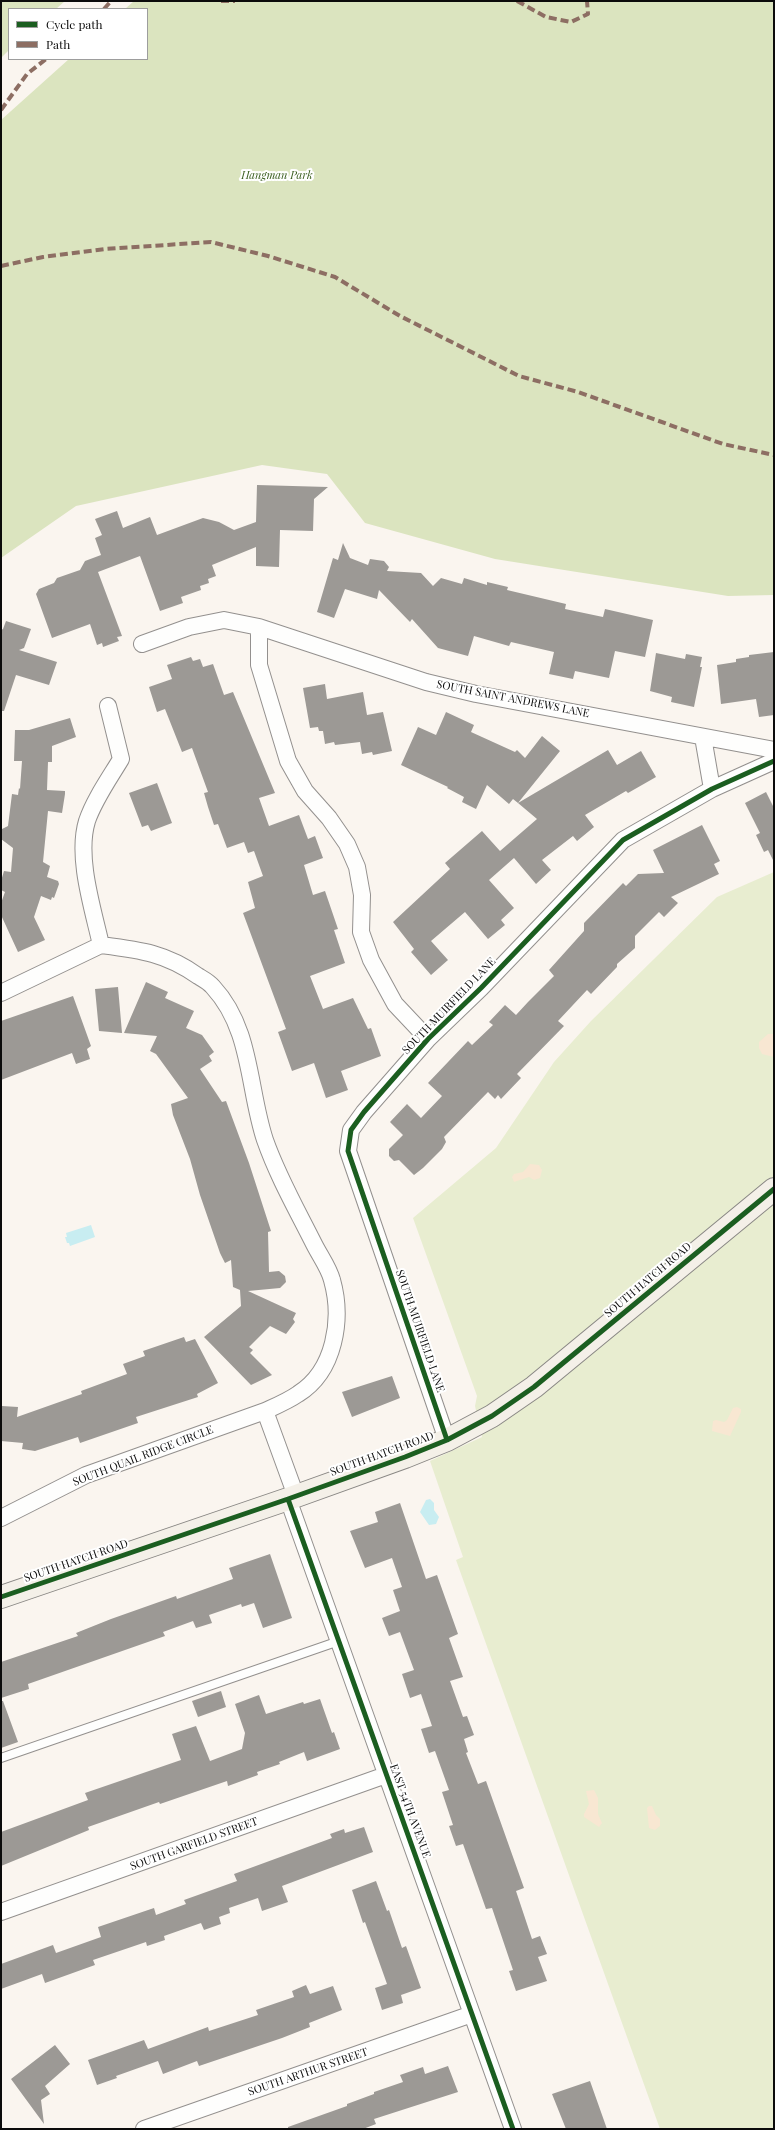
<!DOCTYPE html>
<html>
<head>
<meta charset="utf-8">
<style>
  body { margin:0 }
  #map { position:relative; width:775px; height:2130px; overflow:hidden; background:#faf5ef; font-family:"Playfair Display",serif }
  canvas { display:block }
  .frame { position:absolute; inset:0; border:2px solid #0b0b0b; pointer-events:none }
  .legend { position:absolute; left:8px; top:8px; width:140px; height:52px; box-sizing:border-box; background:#fff; border:1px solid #9d9d9d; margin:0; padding:5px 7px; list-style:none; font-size:12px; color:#0b0b0b }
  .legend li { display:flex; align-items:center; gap:8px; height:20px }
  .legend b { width:20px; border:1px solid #9d9d9d }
</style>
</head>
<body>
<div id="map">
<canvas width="775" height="2130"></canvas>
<div class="frame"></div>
<ul class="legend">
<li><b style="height:5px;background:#1b5e20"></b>Cycle path</li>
<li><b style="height:5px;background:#8d6e63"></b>Path</li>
</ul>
</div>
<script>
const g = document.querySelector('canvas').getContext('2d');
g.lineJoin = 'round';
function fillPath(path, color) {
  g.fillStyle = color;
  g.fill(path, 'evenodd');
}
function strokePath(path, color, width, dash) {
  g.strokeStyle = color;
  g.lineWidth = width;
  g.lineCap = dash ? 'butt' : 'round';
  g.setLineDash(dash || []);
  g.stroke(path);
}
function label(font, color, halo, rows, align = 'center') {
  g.font = font + ' "Playfair Display",serif';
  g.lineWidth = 4;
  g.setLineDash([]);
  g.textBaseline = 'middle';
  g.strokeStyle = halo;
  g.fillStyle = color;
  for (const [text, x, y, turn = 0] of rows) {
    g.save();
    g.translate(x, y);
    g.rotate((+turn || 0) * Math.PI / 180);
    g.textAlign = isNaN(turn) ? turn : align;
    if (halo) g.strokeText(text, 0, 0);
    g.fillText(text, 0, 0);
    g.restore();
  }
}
fillPath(new Path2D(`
  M774,872v1257h-114l-204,-569 7,-3 -33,-96 52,-24 -7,-31 2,-10 -64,-178 83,-70 58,-86 37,-41 126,-124z`), '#e8edd0');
fillPath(new Path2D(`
  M1,1h64l-9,8h-47v41l-8,8z
  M134,1h640v594l-46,1 -233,-37 -130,-36 -38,-49 -65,-9 -186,41 -75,52v-438l68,-61h78v-50h-22z`), '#dbe4bf');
fillPath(new Path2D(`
  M768,1034h6v23l-12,-3 -3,-6v-6z
  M530,1164l9,1 3,5 -2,8 -6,2 -5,-3 -15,5 -2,-5 2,-3 9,-2z
  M737,1407l4,2v3l-11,24 -18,-5 1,-10 3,-1 8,2 3,-2 6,-12z
  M594,1790l4,8v16l4,9 -3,4 -15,-10v-3l5,-10 -3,-13z
  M649,1806h3l4,9 4,4v7l-5,4 -6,-2 -2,-20z`), '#f8e7d2');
fillPath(new Path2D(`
  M91,1225l4,12 -25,9 -1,-3h-2l-2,-6h2l-1,-4z
  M430,1499l4,4v7l5,7 -3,7 -7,1 -9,-13 6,-12z`), '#c8edf1');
fillPath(new Path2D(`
  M257,485l71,2 -14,12 -1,32 -33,-1 -1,37 -23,-1v-19l-44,18 4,11 -8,3 1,4 -9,3 1,4 -20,7 2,6 -23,8 -20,-55 -42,16 24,64 -5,1 2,4 -16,6 -1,-4 -5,2 -7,-21 -38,14 -16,-44 3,-5 15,-6 3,-5 23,-8 5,-9 16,-6 -6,-17 7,-3 -7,-16 22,-8 6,17 27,-11 7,18 46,-17 16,4 15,8 22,-8z
  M343,543l7,15 18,7 2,-6 14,2 5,6 -2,4 34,2 12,13 8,-8 21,6 2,-6 23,7v-3l21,5 -1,3 59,14 -1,5 38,8 2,-8 48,11 -8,37 -30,-6 -6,27 -34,-7 -2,8 -24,-5 5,-22 -43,-10 -2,4 -35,-10 -6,20 -30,-8 -26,-29 -2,3 -31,-32 -2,9 -32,-10 -11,29 -17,-6 16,-54 5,2z
  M6,621l25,8 -7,19 -5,2 38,12 -8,23 -33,-10 -12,36h-3v-81l2,-1z
  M774,652v63l-15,2 -3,-18 -35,5 -4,-39 19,-3v-3l13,-2v-2z
  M656,653l29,6 1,-5 16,3 -2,10h2l-8,40 -23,-5 1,-5 -22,-6z
  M191,657l2,4 7,-2 3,8 10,-3 11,31 9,-3 42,101 -16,5 10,28 30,-11 9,24 7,-3 8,22 -19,7 9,30 12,-4 13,38 -4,1 11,33 -35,13 13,33 30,-11 15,31 3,-1 10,28 -40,15 7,19 -22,8 -12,-35 -22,8 -14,-39 8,-3 -43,-116 12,-5 -7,-26 15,-6 -9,-25 -6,2 -4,-11 -17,6 -9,-24 -4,1 -6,-18 -4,-14 4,-1 -16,-44 -10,4 -17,-43 -8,3 -8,-25 23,-8 -5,-14z
  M325,684l2,15 36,-7 4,23 16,-3 9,39 -19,4 -1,-3 -10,2 -2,-12 -25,3 -1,-3 -9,2 -2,-13h-4l-1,-4 -8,1 -7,-40z
  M446,712l28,13 -3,7 44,20 2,-2 8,8 17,-22 18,15 -42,52 -5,-4 -4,5 -22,-19 -11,24 -14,-7 2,-5 -17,-9 1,-1 -47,-22 17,-38 18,8z
  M70,718l6,19 -24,9v16h-4l-1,28 18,1v3l-3,19 -14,-2 -5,51 7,4 -3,11 11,4 1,3 -5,14 -2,-1 -1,3 -10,-4 -7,21 11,23 -27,12 -17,-37v-12l4,-11 -4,-2v-9l3,-10 7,1 2,-24 -12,-9 1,-10 6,-3 4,-32 6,1 1,-7 1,1 2,-28h-8l1,-31h14z
  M608,750l9,15 24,-14 15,26 -28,16 -2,-2 -41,24 9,12 -17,14 -4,-5 -31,24 9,10 -15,14 -22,-26 -25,22 25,28 -13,12 4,5 -17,14 -23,-27 -34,29 17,19 -17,15 -20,-23 3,-3 -21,-27 57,-53 -5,-6 37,-32 18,20 37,-32 -19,-16z
  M157,783l15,40 -21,8 -3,-6 -6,2 -13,-34z
  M766,792l8,16v54l-6,-12 -4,2 -8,-17 4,-2 -15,-30z
  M702,825l18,36 -6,3 5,10 -48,23 7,6 -14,14 -5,-5 -24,24v12l-18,16v3l-26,27 -4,-4 -29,31 6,5 -47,48 4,4 -20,21 -3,-4 -3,4 -7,-7 -44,45 2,5 -4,7 -19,19 -9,7 -15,-15 -5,1 -5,-5v-7l14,-14 -13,-13 17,-18 14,14 21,-22 -14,-13 40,-42 4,4 21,-20 -4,-3 16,-17 11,10 12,-13 26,-26 -5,-6 35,-39v-8l39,-40 3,3 12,-12 26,-1 -11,-23z
  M146,982l22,10 -3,6 29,13 -8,17 16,7 12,17 -5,4 3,5 -12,8 22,33 4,-1 23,62 22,68 -3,1 1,40 10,-1 6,5 1,6 -6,6 -32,3 48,22 -3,6 2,3 -9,12 -16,-8 -21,21 4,3 -3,3 22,22 -21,10 -47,-48 37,-31 -1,-16 -7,-3 -2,-27 -6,3 -5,-10 -20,-58 -10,-36 -17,-44 -2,-11 17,-6 -32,-44 -6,-3 7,-15 -33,-3z
  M118,987l4,46 -23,-2 -4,-42z
  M73,996l18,50 -4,3 3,10 -14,5 -4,-11 -71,27v-59z
  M184,1337l2,5 9,-3 23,44 -21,11 1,3 -62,20 2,6 -58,20 -2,-6 -43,14 -13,-2 1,-6 -22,-2 1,-35 16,1 -1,10 65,-23 -1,-3 46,-17 -4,-10 22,-8 -2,-5z
  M392,1376l8,22 -48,19 -10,-25z
  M400,1503l26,76 11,-4 21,59 -9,4 14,39 -13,4 13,36 4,-1 7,19 -10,4 4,13 -2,1 12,31 8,-3 38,107 -8,3 16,48 8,-3 7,18 -9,3 9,24 -31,10 -7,-20 4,-1 -21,-62 -6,1 -23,-65 -7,2 -7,-20 4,-1 -11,-33 7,-2 -14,-39 -6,2 -8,-24 11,-3 -11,-32 -11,4 -8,-24 12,-4 -14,-38 -11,4 -7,-18 18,-7 -7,-21 9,-3 -10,-29 -27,10 -15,-37 28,-9 -3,-10z
  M270,1554l22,64 -29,10 -9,-25 -12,4 -1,-3 -32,11 3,8 -16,5 -3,-7 -30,11 2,4 -137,48 1,5 -28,9v-36l77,-26 -2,-3 35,-14 65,-23 1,3 56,-20 -4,-11z
  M221,1691l5,16 -28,10 -6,-16z
  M259,1695l7,19 37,-12 1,2 16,-5 12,34 2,-1 6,17 -33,12 -3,-9 -25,10 1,2 -23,8 1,3 -30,11 -1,-5 -67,23 -1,-2 -71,25 1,3 -88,36v-34l87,-32 -3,-7 96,-33 -9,-26 24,-8 14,35 32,-12 3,-16 -10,-29z
  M1,1701h2l15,41 -17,6z
  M364,1827l9,25 -91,34 6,16 -26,9 -4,-13 -29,10 1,5 -11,4 2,7 -17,6 -3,-7 -37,13 1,4 -18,6 -1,-4 -53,18 2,5 -50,18 -3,-9 -41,15v-25l52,-19 3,8 45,-16 -3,-10 56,-19 2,7 30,-11 -2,-4 53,-19 -3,-7 98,-36 -2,-4 14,-5 1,4z
  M376,1881l11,30 2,-1 13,38 4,-2 15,42 -20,7 2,8 -21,7 -7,-22 12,-4 -22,-62 -2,1 -11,-33z
  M306,1985l4,9 23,-8 9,24 -33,13 1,4 -28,11 -83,28 -2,-5 -34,13 -5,-13 -42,15 1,2 -20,7 -9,-25 56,-20 4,9 60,-22 1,4 49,-16 -2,-5 38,-13 -2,-6z
  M55,2045l15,19 -25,22 5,8 -9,6 3,24 -33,-45z
  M448,2066l10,26 -84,27 2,5 -13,5h-75v-2l59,-21v-2l27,-10v-2l29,-10 -3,-7 23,-8 2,7z
  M590,2081l17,48h-41l-14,-35z`), '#9c9995');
const service = new Path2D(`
  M1,1758l338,-117`);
const minor = new Path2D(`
  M259,627v38l29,96 17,30 24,27 18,26 10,23 5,28 -1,37 10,28 24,44 33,35
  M142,644l47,-17 35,-7 35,7 167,55 50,12 298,56
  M703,737l9,52
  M101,945c39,5 65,8 97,31 5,3 11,6 15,11 39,42 35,102 52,153 13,37 32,70 49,104 6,12 15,24 18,36 11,39 3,91 -34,114 -10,7 -22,12 -33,17l31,85
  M101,945c-8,-36 -25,-88 -14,-124 7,-21 22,-42 34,-62l-13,-53
  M1,993l100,-48
  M447,1440l-99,-289 3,-21 13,-18 64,-73 53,-51 142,-148 89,-51 62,-28
  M288,1499l225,630
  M1,1518l85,-43 179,-64
  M1,1912l385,-137
  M144,2129l328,-115`);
const secondary = new Path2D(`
  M1,1597l287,-98 117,-42 42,-17 45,-24 42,-29 240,-198`);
strokePath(service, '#93908e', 10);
strokePath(minor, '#93908e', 18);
strokePath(secondary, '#898784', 24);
strokePath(service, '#fefefd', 8);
strokePath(minor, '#fefefd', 16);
strokePath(secondary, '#f4f0e8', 22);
strokePath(new Path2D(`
  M221,1h14
  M517,1l29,16 25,5 17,-8 -1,-13
  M104,9l7,-8
  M1,110l26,-36 19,-15
  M1,266l42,-9 62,-8 106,-7 57,14 67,21 65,39 119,60 59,16 145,52 51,11`), '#8d6e63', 4, [8, 4]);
strokePath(new Path2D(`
  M447,1440l-99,-289 3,-21 13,-18 64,-73 53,-51 142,-148 89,-51 62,-28
  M288,1499l225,630
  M1,1597l287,-98 117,-42 42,-17 45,-24 42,-29 240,-198`), '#1b5e20', 5);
label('italic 11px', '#3b5f20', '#fff', [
  ["Hangman Park",277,176]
]);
label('11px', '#0b0b0b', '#fff', [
  ["SOUTH SAINT ANDREWS LANE",513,699,11],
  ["SOUTH MUIRFIELD LANE",449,1006,-46],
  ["SOUTH HATCH ROAD",648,1280,-40],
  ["SOUTH MUIRFIELD LANE",420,1331,71],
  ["SOUTH HATCH ROAD",382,1454,-20],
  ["SOUTH QUAIL RIDGE CIRCLE",143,1456,-21],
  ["SOUTH HATCH ROAD",76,1561,-19],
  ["EAST 54TH AVENUE",410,1811,70],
  ["SOUTH GARFIELD STREET",194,1844,-20],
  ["SOUTH ARTHUR STREET",308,2072,-19]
]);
</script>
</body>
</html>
